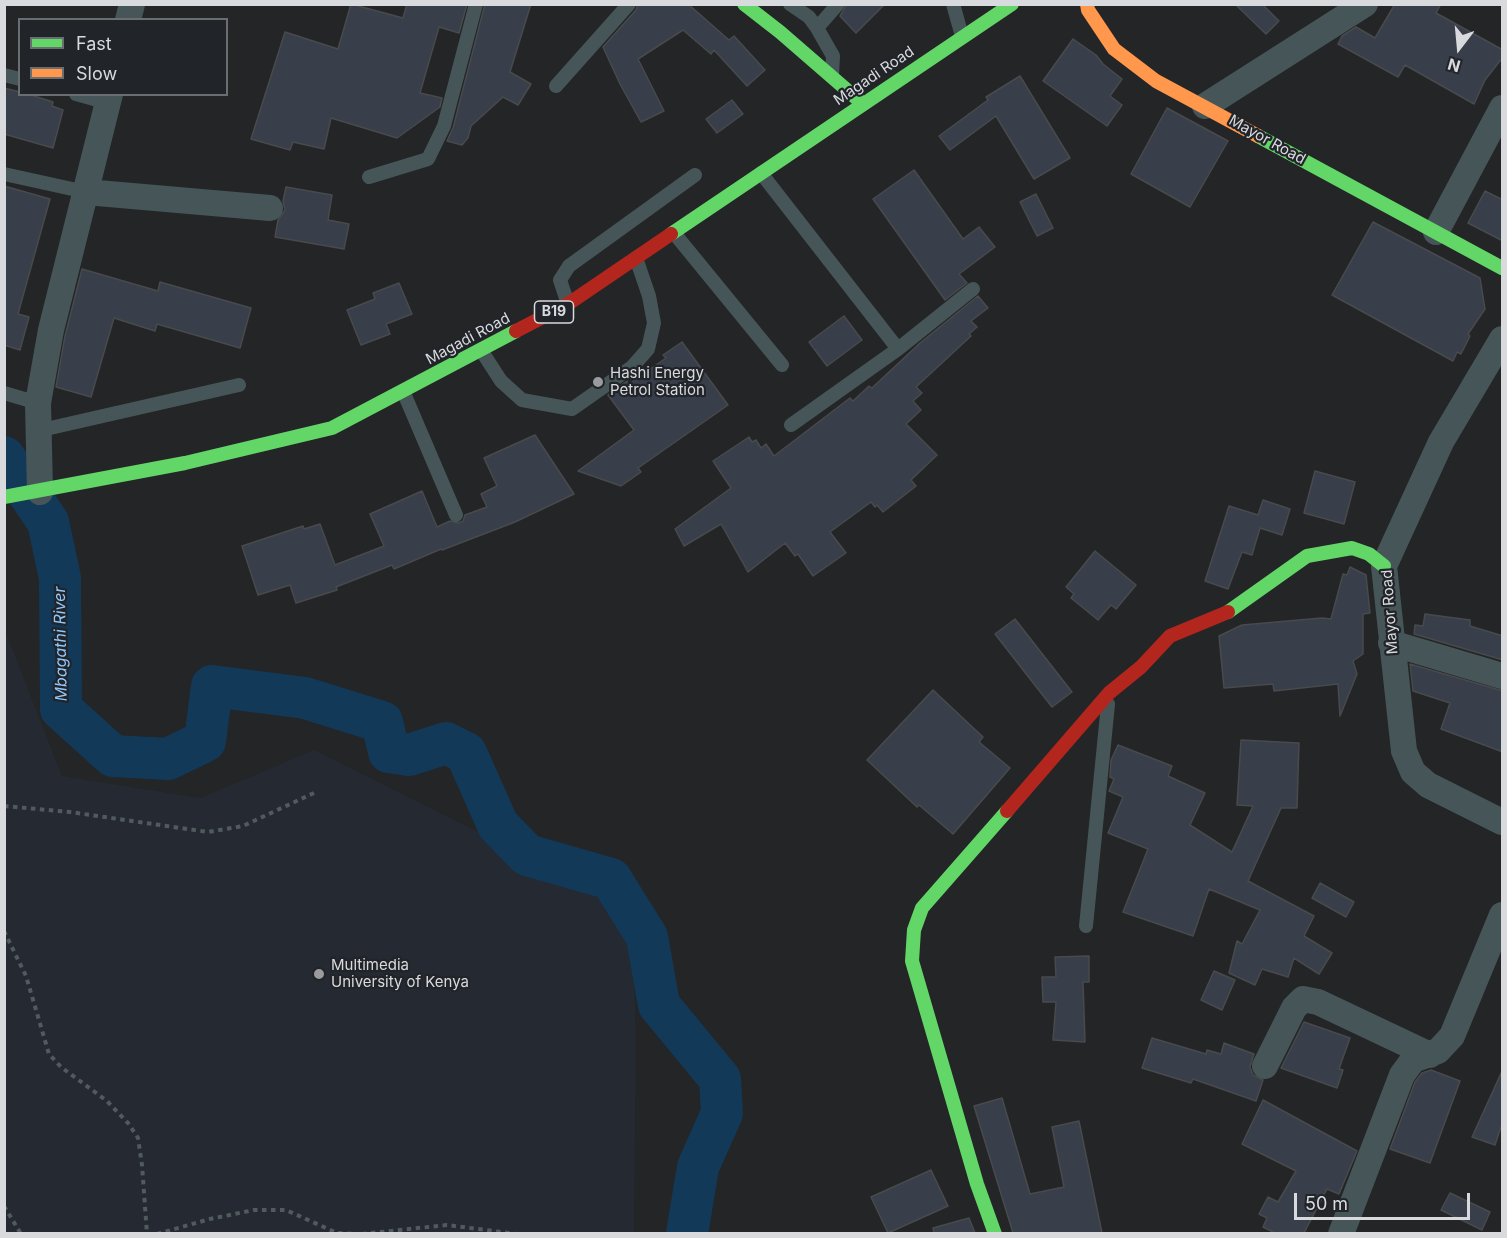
<!DOCTYPE html>
<html>
<head>
<meta charset="utf-8">
<style>
  body { margin:0 }
  #map { position:relative; width:1507px; height:1238px; overflow:hidden; background:#232527; font-family:Inter,sans-serif }
  canvas { display:block }
  .frame { position:absolute; inset:0; border:6px solid #d8dadd; pointer-events:none }
  .legend { position:absolute; left:18px; top:18px; width:210px; height:78px; box-sizing:border-box; background:#212429; border:2px solid #6a6d71; margin:0; padding:8px 10px; list-style:none; font-size:18px; color:#d8dadd }
  .legend li { display:flex; align-items:center; gap:12px; height:30px }
  .legend b { width:30px; border:2px solid #6a6d71 }
  .north { position:absolute; left:1429px; top:18px; width:60px; height:60px; -webkit-text-stroke:4px #212429; paint-order:stroke; rotate:196deg; font-size:16px; font-weight:700; line-height:24px; text-align:center; color:#d8dadd }
  .north::after { content:''; display:block; margin:auto; width:21px; height:27px; background:#d8dadd; clip-path:polygon(50% 0,100% 100%,50% 72%,0 100%) }
  .scale { position:absolute; left:1294px; top:1193px; width:176px; height:27px; box-sizing:border-box; border:3px solid #d8dadd; border-top:0; padding-left:8px; font-size:18px; line-height:21px; white-space:nowrap; color:#d8dadd; -webkit-text-stroke:4px #212429; paint-order:stroke }
</style>
</head>
<body>
<div id="map">
<canvas width="1507" height="1238"></canvas>
<div class="frame"></div>
<ul class="legend">
<li><b style="height:8px;background:#63d668"></b>Fast</li>
<li><b style="height:8px;background:#ff974d"></b>Slow</li>
</ul>
<div class="north">N</div>
<div class="scale">50 m</div>
</div>
<script>
const g = document.querySelector('canvas').getContext('2d');
g.lineJoin = 'round';
function fillPath(path, color) {
  g.fillStyle = color;
  g.fill(path, 'evenodd');
}
function strokePath(path, color, width, dash) {
  g.strokeStyle = color;
  g.lineWidth = width;
  g.lineCap = dash ? 'butt' : 'round';
  g.setLineDash(dash || []);
  g.stroke(path);
}
function label(font, color, halo, rows, align = 'center') {
  g.font = font + ' Inter,sans-serif';
  g.lineWidth = 4.5;
  g.setLineDash([]);
  g.textBaseline = 'middle';
  g.strokeStyle = halo;
  g.fillStyle = color;
  for (const [text, x, y, turn = 0] of rows) {
    g.save();
    g.translate(x, y);
    g.rotate((+turn || 0) * Math.PI / 180);
    g.textAlign = isNaN(turn) ? turn : align;
    if (halo) g.strokeText(text, 0, 0);
    g.fillText(text, 0, 0);
    g.restore();
  }
}
fillPath(new Path2D(`
  M5,630l57,146 138,22 114,-48 318,159 4,130 -2,194h-629z`), '#242932');
strokePath(new Path2D(`
  M4,457l44,65 12,56 1,131 52,47 55,3 37,-18 7,-55 93,12 77,24 7,30 20,3 37,-12 20,10 32,72 29,30 84,24 36,58 12,68 61,74 2,34 -24,54 -11,67`), '#133959', 42);
const building = new Path2D(`
  M351,4l52,14 4,-14h60l-8,29 -20,-6 -19,66 22,5 -2,9 -43,31 -66,-20 -7,31 -31,-7 -3,8 -39,-11 34,-107 53,17z
  M485,4h46l-21,68 21,12 -13,21 -15,-8 -32,29 -3,12 -6,7 -15,-4 6,-13z
  M638,4h50l41,36 5,-4 31,34 -18,16 -33,-36 -3,4 -28,-24 -45,29 26,52 -23,11 -21,-38 -17,-37 33,-37z
  M847,4h38l-29,29 -16,-17z
  M1235,4h27l17,17 -13,13z
  M1395,4h46l-5,9 67,37v7l-18,23 -11,24 -69,-39 -7,12 -60,-33 4,-8 14,-9 19,11z
  M1073,39l23,16 7,9 19,15 -12,17 12,9 -15,21 -64,-45z
  M1020,76l50,82 -36,21 -38,-63 -46,34 -11,-14 49,-36 -2,-3z
  M4,88l16,4v2h8l25,8 -1,4 11,4 -10,38 -49,-14z
  M732,100l11,14 -26,19 -11,-14z
  M1167,108l61,33 -38,66 -59,-33z
  M914,170l49,69 16,-12 16,20 -36,27 8,9 -22,17 -72,-101z
  M4,186l46,13 -32,115 11,3 -9,33 -16,-5z
  M286,187l46,8 -4,25 21,4 -5,25 -69,-12 3,-17 7,-10 -2,-9z
  M1485,191l18,9v41l-35,-18z
  M1036,194l17,34 -16,8 -17,-34z
  M1373,222l107,56 5,31 -17,25 2,2 -9,18 -4,-2 -4,9 -121,-66z
  M82,269l76,22 2,-9 91,26 -11,40 -83,-24 -2,7 -41,-13 -23,79 -35,-10 9,-51z
  M399,283l13,31 -26,10 4,10 -29,11 -14,-35 28,-11 -2,-6z
  M978,296l10,12 -17,13 6,6 -8,7 2,2 -55,51 6,6 -9,8 8,9 -15,14 31,31 -26,25 5,6 -33,26 -6,-7 -2,2 -4,-5 -41,30 16,21 -33,23 -15,-22 -3,2 -10,-13 -37,29 -27,-48 -37,22 -9,-17 56,-41 -18,-27 36,-24 3,5 4,-2 5,8 5,-4 8,12 76,-58 3,3 16,-15 3,2 48,-45z
  M844,316l18,24 -35,26 -18,-24z
  M682,342l46,63 -90,63 3,4 -20,14 -43,-15 56,-41 -26,-35 19,-14 2,3 37,-26 -3,-3z
  M535,435l39,59 -59,28 -73,28 -1,-1 -47,20 -2,-4 -56,22 1,3 -41,13 -6,-18 -32,10 -16,-49 61,-20 1,3 16,-5 15,41 49,-19 -14,-32 52,-23 15,36 13,-6 9,2 4,-2 2,-6 22,-8 -6,-13 16,-8 -13,-28z
  M1315,471l40,11 -11,42 -40,-11z
  M1263,500l27,9 -8,26 -22,-7 -8,27 -10,-3 -14,37 -23,-8 24,-75 29,9z
  M1095,551l41,34 -20,24 -5,-4 -13,15 -27,-22 3,-4 -8,-7z
  M1350,567l16,8 4,38 -7,1v40l-10,7 4,13 -17,42 -2,-32 -64,7 -1,-7 -49,4 -5,-52 23,-11 80,-7 9,1 12,-45 4,1z
  M1425,614l45,6v6l33,10v24l-89,-26 1,-9 8,1z
  M1015,619l57,73 -20,15 -57,-73z
  M1410,664l93,27v61l-62,-23 9,-26 -37,-12z
  M933,690l50,47 -4,5 31,26 -57,66 -34,-29 -2,2 -50,-47z
  M1241,740l58,3 -2,65h-16l-33,73 66,35 -10,20 28,17 -13,21 -25,-16 -6,19 -26,-8 -7,16 -26,-12 8,-32 5,3 18,-34 -51,-21 -16,47 -70,-24 25,-63 -40,-16 15,-36 -14,-6 5,-12 -4,-2 1,-17 7,-15 54,21 -4,10 37,17 -15,32 42,27 21,-46 -16,-1z
  M1320,883l34,19 -8,15 -34,-19z
  M1089,956v26h-6l2,60 -32,-2 3,-38h-13l-1,-25h14l-1,-20z
  M1214,971l21,9 -13,30 -21,-10z
  M1304,1022l46,16 -11,31 4,1 -6,18 -56,-20z
  M1152,1038l54,16 1,-4 14,4 3,-11 30,11 -4,13 3,8 10,5 -7,21 -63,-22 -2,4 -49,-15z
  M1503,1069v52l-8,24 -23,-8z
  M1431,1070l29,11 -30,82 -40,-14 25,-67 7,-9z
  M1002,1098l28,96 34,-7 -12,-60 27,-6 23,112h-89l-39,-127z
  M1263,1100l94,51 -18,43 -12,-5 -23,44h-29l-12,-6 4,-9 -8,-4 9,-17 10,5 18,-31 -54,-27z
  M931,1170l17,36 -60,27 -17,-36z
  M1450,1193l40,19 -8,18 -41,-20z
  M969,1218l6,15h-41l-1,-5z`);
fillPath(building, '#383f4a');
strokePath(building, '#484a4c', 1.5);
strokePath(new Path2D(`
  M4,806l66,6 138,20 35,-6 73,-34
  M4,931l22,45 23,78 12,13 46,34 21,22 10,15 4,27 5,69
  M4,1206l17,28
  M157,1234l53,-15 44,-9h32l51,23 21,1
  M362,1234l85,-9 70,9`), '#515b5d', 4, [4.5, 4.5]);
strokePath(new Path2D(`
  M790,4l19,13 8,11 16,28 -1,19
  M953,4l9,32
  M817,28l21,-24
  M4,75l16,4
  M556,86l73,-82
  M76,94l32,9
  M761,173l137,176
  M4,174l82,18
  M369,177l59,-18 16,-33 32,-122
  M674,233l108,132
  M568,304l-8,-24 9,-14 126,-91
  M481,350l20,31 21,19 50,9 60,-42 16,-18 6,-26 -5,-27 -13,-38
  M403,391l53,124
  M4,393l34,10
  M791,425l107,-76 75,-60
  M37,431l202,-46
  M1086,926l22,-222`), '#465658', 14);
strokePath(new Path2D(`
  M128,20l4,-16
  M1205,106l160,-102
  M86,192l184,16
  M1436,232l66,-124
  M1502,339l-61,103 -57,124 20,185 9,21 15,13 74,37
  M40,492l-2,-89 13,-73 59,-236
  M1391,643l111,33
  M1265,1066l29,-58 9,-9 15,3 112,53
  M1341,1234l61,-159 11,-15 25,-9 14,-15 50,-121`), '#465658', 26);
strokePath(new Path2D(`
  M744,4l36,28 83,72
  M1258,136l244,132
  M671,234l341,-230
  M4,497l181,-34 147,-35 184,-97
  M1228,612l79,-56 45,-8 17,6 15,12
  M995,1234l-18,-50 -65,-223 2,-31 8,-22 85,-97`), '#63d668', 14);
strokePath(new Path2D(`
  M1087,4l1,6 26,39 42,32 102,55`), '#ff974d', 14);
strokePath(new Path2D(`
  M516,331l52,-27 103,-70
  M1007,811l102,-118 32,-26 29,-31 58,-24`), '#b3261e', 14);
for (const [x, y, r, color] of [
  [598,382,6,"#999b9d"],
  [319,974,6,"#999b9d"]
]) {
  const dot = new Path2D();
  dot.arc(x, y, r, 0, 2 * Math.PI);
  g.fillStyle = color;
  g.fill(dot);
  strokePath(dot, '#212429', 2);
}
for (const [x, y, w] of [
  [554,312,39]
]) {
  const box = new Path2D();
  box.roundRect(x - w / 2, y - 11, w, 22, 4.5);
  g.fillStyle = '#212429';
  g.fill(box);
  strokePath(box, '#d8dadd', 1.5);
}
label('bold 14px', '#d8dadd', null, [
  ["B19",554,312]
]);
label('15px', '#d8dadd', '#212429', [
  ["Magadi Road",874,76,-34],
  ["Mayor Road",1267,140,29],
  ["Magadi Road",468,339,-28],
  ["Mayor Road",1390,612,-94]
]);
label('15px', '#d8dadd', '#212429', [
  ["Hashi Energy",610,373],
  ["Petrol Station",610,390],
  ["Multimedia",331,965],
  ["University of Kenya",331,982]
], 'left');
label('italic 16px', '#90c8fc', '#212429', [
  ["Mbagathi River",61,644,-91]
]);
</script>
</body>
</html>
